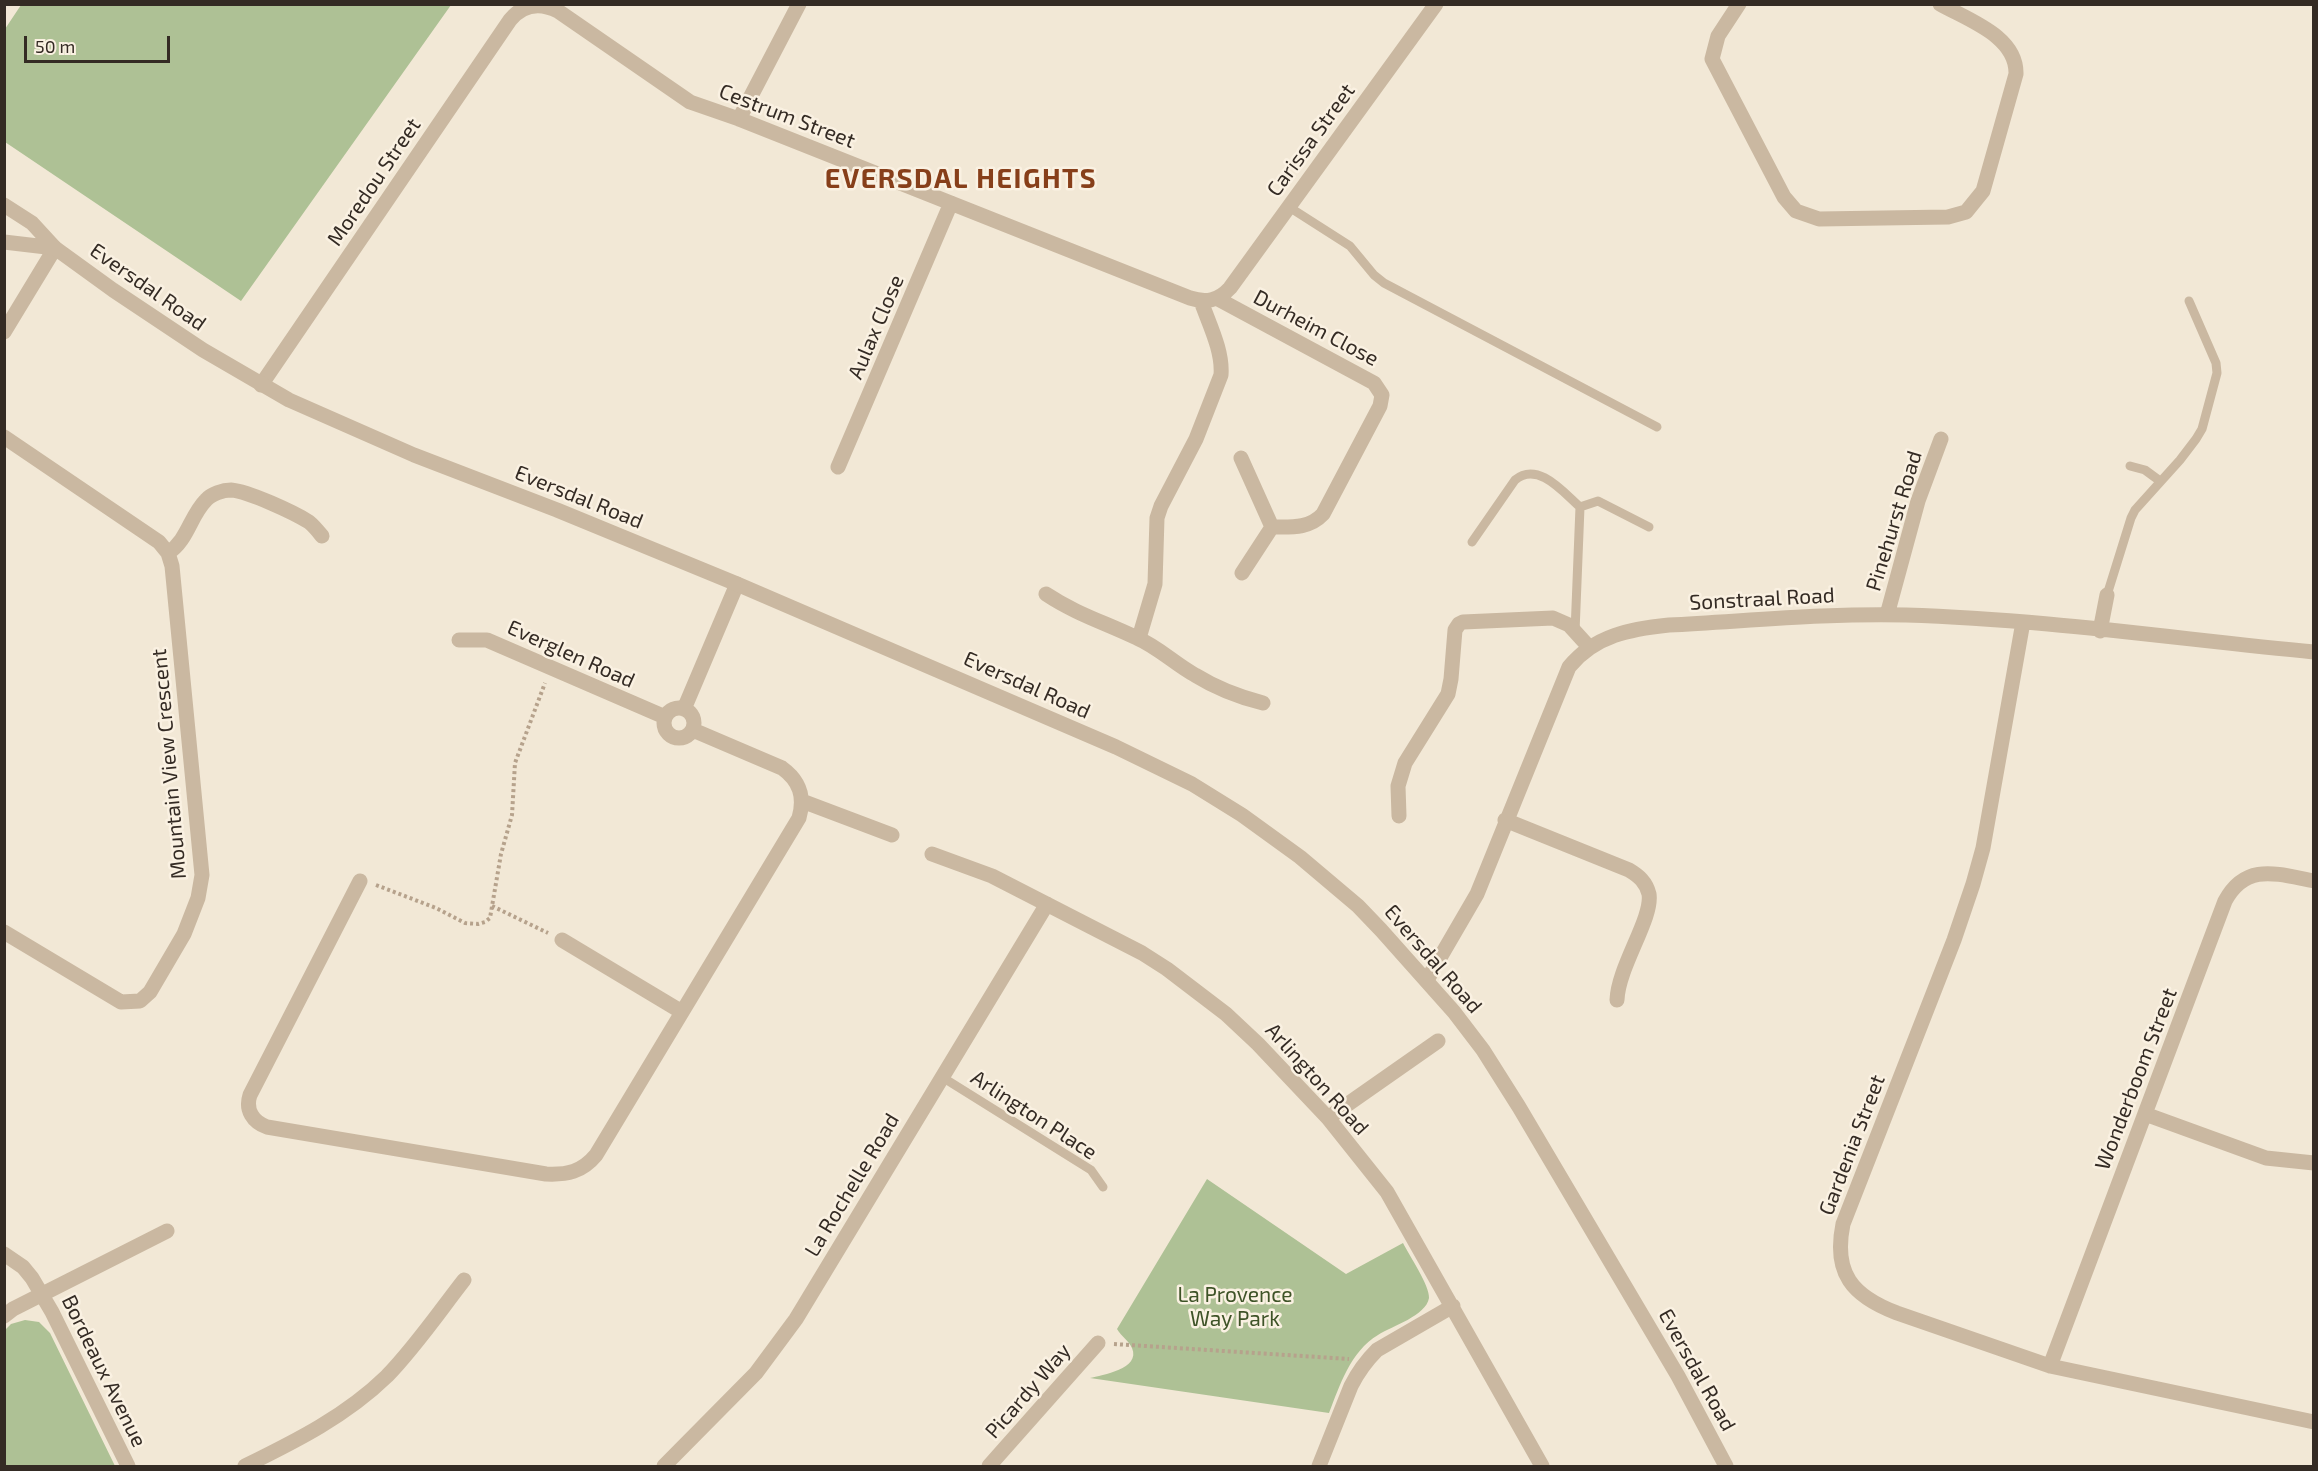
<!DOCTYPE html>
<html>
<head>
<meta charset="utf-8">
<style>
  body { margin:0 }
  #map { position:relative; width:2318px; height:1471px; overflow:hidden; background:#f2e8d6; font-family:"Exo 2",sans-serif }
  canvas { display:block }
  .frame { position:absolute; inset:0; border:6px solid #342b24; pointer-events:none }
  .scale { position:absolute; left:24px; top:36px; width:146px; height:27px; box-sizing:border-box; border:3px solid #342b24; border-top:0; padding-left:8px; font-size:18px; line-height:21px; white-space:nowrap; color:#342b24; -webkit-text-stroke:4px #faf1e2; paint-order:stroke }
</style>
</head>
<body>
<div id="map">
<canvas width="2318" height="1471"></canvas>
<div class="frame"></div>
<div class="scale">50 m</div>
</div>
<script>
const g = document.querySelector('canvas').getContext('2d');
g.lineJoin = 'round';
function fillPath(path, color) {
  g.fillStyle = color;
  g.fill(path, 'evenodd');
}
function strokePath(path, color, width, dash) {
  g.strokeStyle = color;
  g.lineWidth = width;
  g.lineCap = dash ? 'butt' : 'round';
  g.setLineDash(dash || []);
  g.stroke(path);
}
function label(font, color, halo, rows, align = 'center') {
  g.font = font + ' "Exo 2",sans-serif';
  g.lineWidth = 5;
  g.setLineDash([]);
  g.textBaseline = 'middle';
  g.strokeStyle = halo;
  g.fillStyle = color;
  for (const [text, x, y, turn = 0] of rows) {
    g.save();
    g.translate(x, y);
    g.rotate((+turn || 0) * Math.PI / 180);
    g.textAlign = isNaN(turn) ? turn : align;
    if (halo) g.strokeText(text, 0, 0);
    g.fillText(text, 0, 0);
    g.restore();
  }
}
fillPath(new Path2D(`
  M21,5v-1l430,1 -210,296 -236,-159v-113z
  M1207,1179l139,95 57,-31c6,12 27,43 26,55 -3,18 -37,28 -51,37 -28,17 -38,50 -49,78l-239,-35c12,-3 51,-9 42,-30 -3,-7 -11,-12 -15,-19z
  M25,1320l14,2 11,11 65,133h-110v-136l6,-6z`), '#aec195');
strokePath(new Path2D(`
  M376,885l60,23 29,15 13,1 7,-2 5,-4 11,-64 11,-39 3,-52 30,-80
  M492,906l56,27
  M1114,1344l235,15`), '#b6a28c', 4, [3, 3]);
strokePath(new Path2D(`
  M1289,207l61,39 24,29 10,8 273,144
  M2130,466l15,4 15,11
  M1580,507l18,-6 51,26
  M1472,542l43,-62c23,-19 48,12 65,27l-5,125
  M2107,595l24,-77 4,-8 45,-50 16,-21 6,-10 15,-56 -1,-10 -27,-62
  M942,1077l149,93 12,17`), '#cab8a1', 9);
strokePath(new Path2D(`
  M1739,4l-21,32 -6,23 72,138 12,14 23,8 129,-2 18,-5 17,-21 33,-117c1,-38 -48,-54 -76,-70
  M739,119l60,-115
  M1218,299l156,84 8,12 -2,11 -57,108c-14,15 -32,13 -51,13l-31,-69
  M4,332l51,-84
  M261,385l249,-365c13,-16 30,-18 48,-9l132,91 49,17 451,179c16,5 28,3 40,-10l206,-284
  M4,437l155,105 9,11 4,13 30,309 -4,23 -14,36 -34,58 -10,9 -19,1 -117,-70
  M838,467l113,-264
  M168,553c20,-13 22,-37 38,-53 5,-6 17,-10 25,-10 17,1 64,23 78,32 5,4 9,9 13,14
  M1242,573l30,-46
  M1046,594c30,20 60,29 91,44 21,9 38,26 58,37 21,13 44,22 68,28
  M1887,615l31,-114 23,-62
  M2023,622l-40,226 -10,36 -19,56 -111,284c-10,49 9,72 54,89l153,53 264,56
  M2100,631l7,-36
  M1139,638l16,-54 2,-66 4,-12 35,-67 25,-64c2,-24 -12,-51 -20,-74
  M459,640h28l178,77
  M664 723a15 15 0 1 1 30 0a15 15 0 1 1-30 0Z
  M684,709l53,-125
  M802,801l90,34
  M1399,816l-1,-30 7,-23 43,-69 3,-15 4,-49 4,-6 4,-2 90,-4 16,7 20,22
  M1505,820l124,50c10,6 17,12 20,24 4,24 -31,73 -32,106
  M932,854l60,22 150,77 25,16 59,45 32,30 70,74 59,74 155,274
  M360,881l-110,214c-5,15 3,27 17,32l279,47c21,1 36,-2 50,-19l203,-337c6,-21 1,-37 -17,-50l-89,-38
  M562,940l120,72
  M1427,980l50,-86 92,-227c26,-32 62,-38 100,-42 79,-4 158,-12 237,-10 136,4 272,24 408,37
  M2145,1114l121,44 48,5
  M1328,1118l110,-77
  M4,1254l19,13 9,11 20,34 76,154
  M4,1316l9,-7 154,-78
  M2050,1366l175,-465c21,-39 52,-27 89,-20
  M245,1466c51,-25 101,-50 142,-90 29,-30 52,-64 77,-96
  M664,1466l92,-93 40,-54 251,-415
  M989,1466l109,-123
  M1319,1466l32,-80c7,-14 15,-25 26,-36l76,-44`), '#cab8a1', 15);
strokePath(new Path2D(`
  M4,205l28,18 23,25 58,42 90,60 86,50 125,55 143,55 180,74 379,163 76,37 50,31 58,42 58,49 23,24 73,82 29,38 36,57 159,269 48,90
  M4,242l51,6`), '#cab8a1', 15);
label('21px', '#342b24', '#faf1e2', [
  ["Cestrum Street",787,116,21],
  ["Carissa Street",1311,140,-54],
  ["Moredou Street",374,182,-56],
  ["Eversdal Road",148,287,35],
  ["Aulax Close",876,327,-67],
  ["Durheim Close",1316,328,28],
  ["Eversdal Road",579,497,22],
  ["Pinehurst Road",1894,521,-73],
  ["Sonstraal Road",1762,599,-3],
  ["Everglen Road",571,654,24],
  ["Eversdal Road",1027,685,24],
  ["Mountain View Crescent",169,764,-95],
  ["Eversdal Road",1433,959,49],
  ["Arlington Road",1317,1079,48],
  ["Wonderboom Street",2136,1079,-69],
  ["Arlington Place",1034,1115,33],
  ["Gardenia Street",1852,1145,-69],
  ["La Rochelle Road",852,1185,-59],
  ["Eversdal Road",1697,1370,61],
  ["Bordeaux Avenue",104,1371,64],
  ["Picardy Way",1028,1391,-49]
]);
label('21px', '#3e5327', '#faf1e2', [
  ["La Provence",1235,1295],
  ["Way Park",1235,1319]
]);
g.letterSpacing = '1.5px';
label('bold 27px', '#873f1a', '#faf1e2', [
  ["EVERSDAL HEIGHTS",961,179]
]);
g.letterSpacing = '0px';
</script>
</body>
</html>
